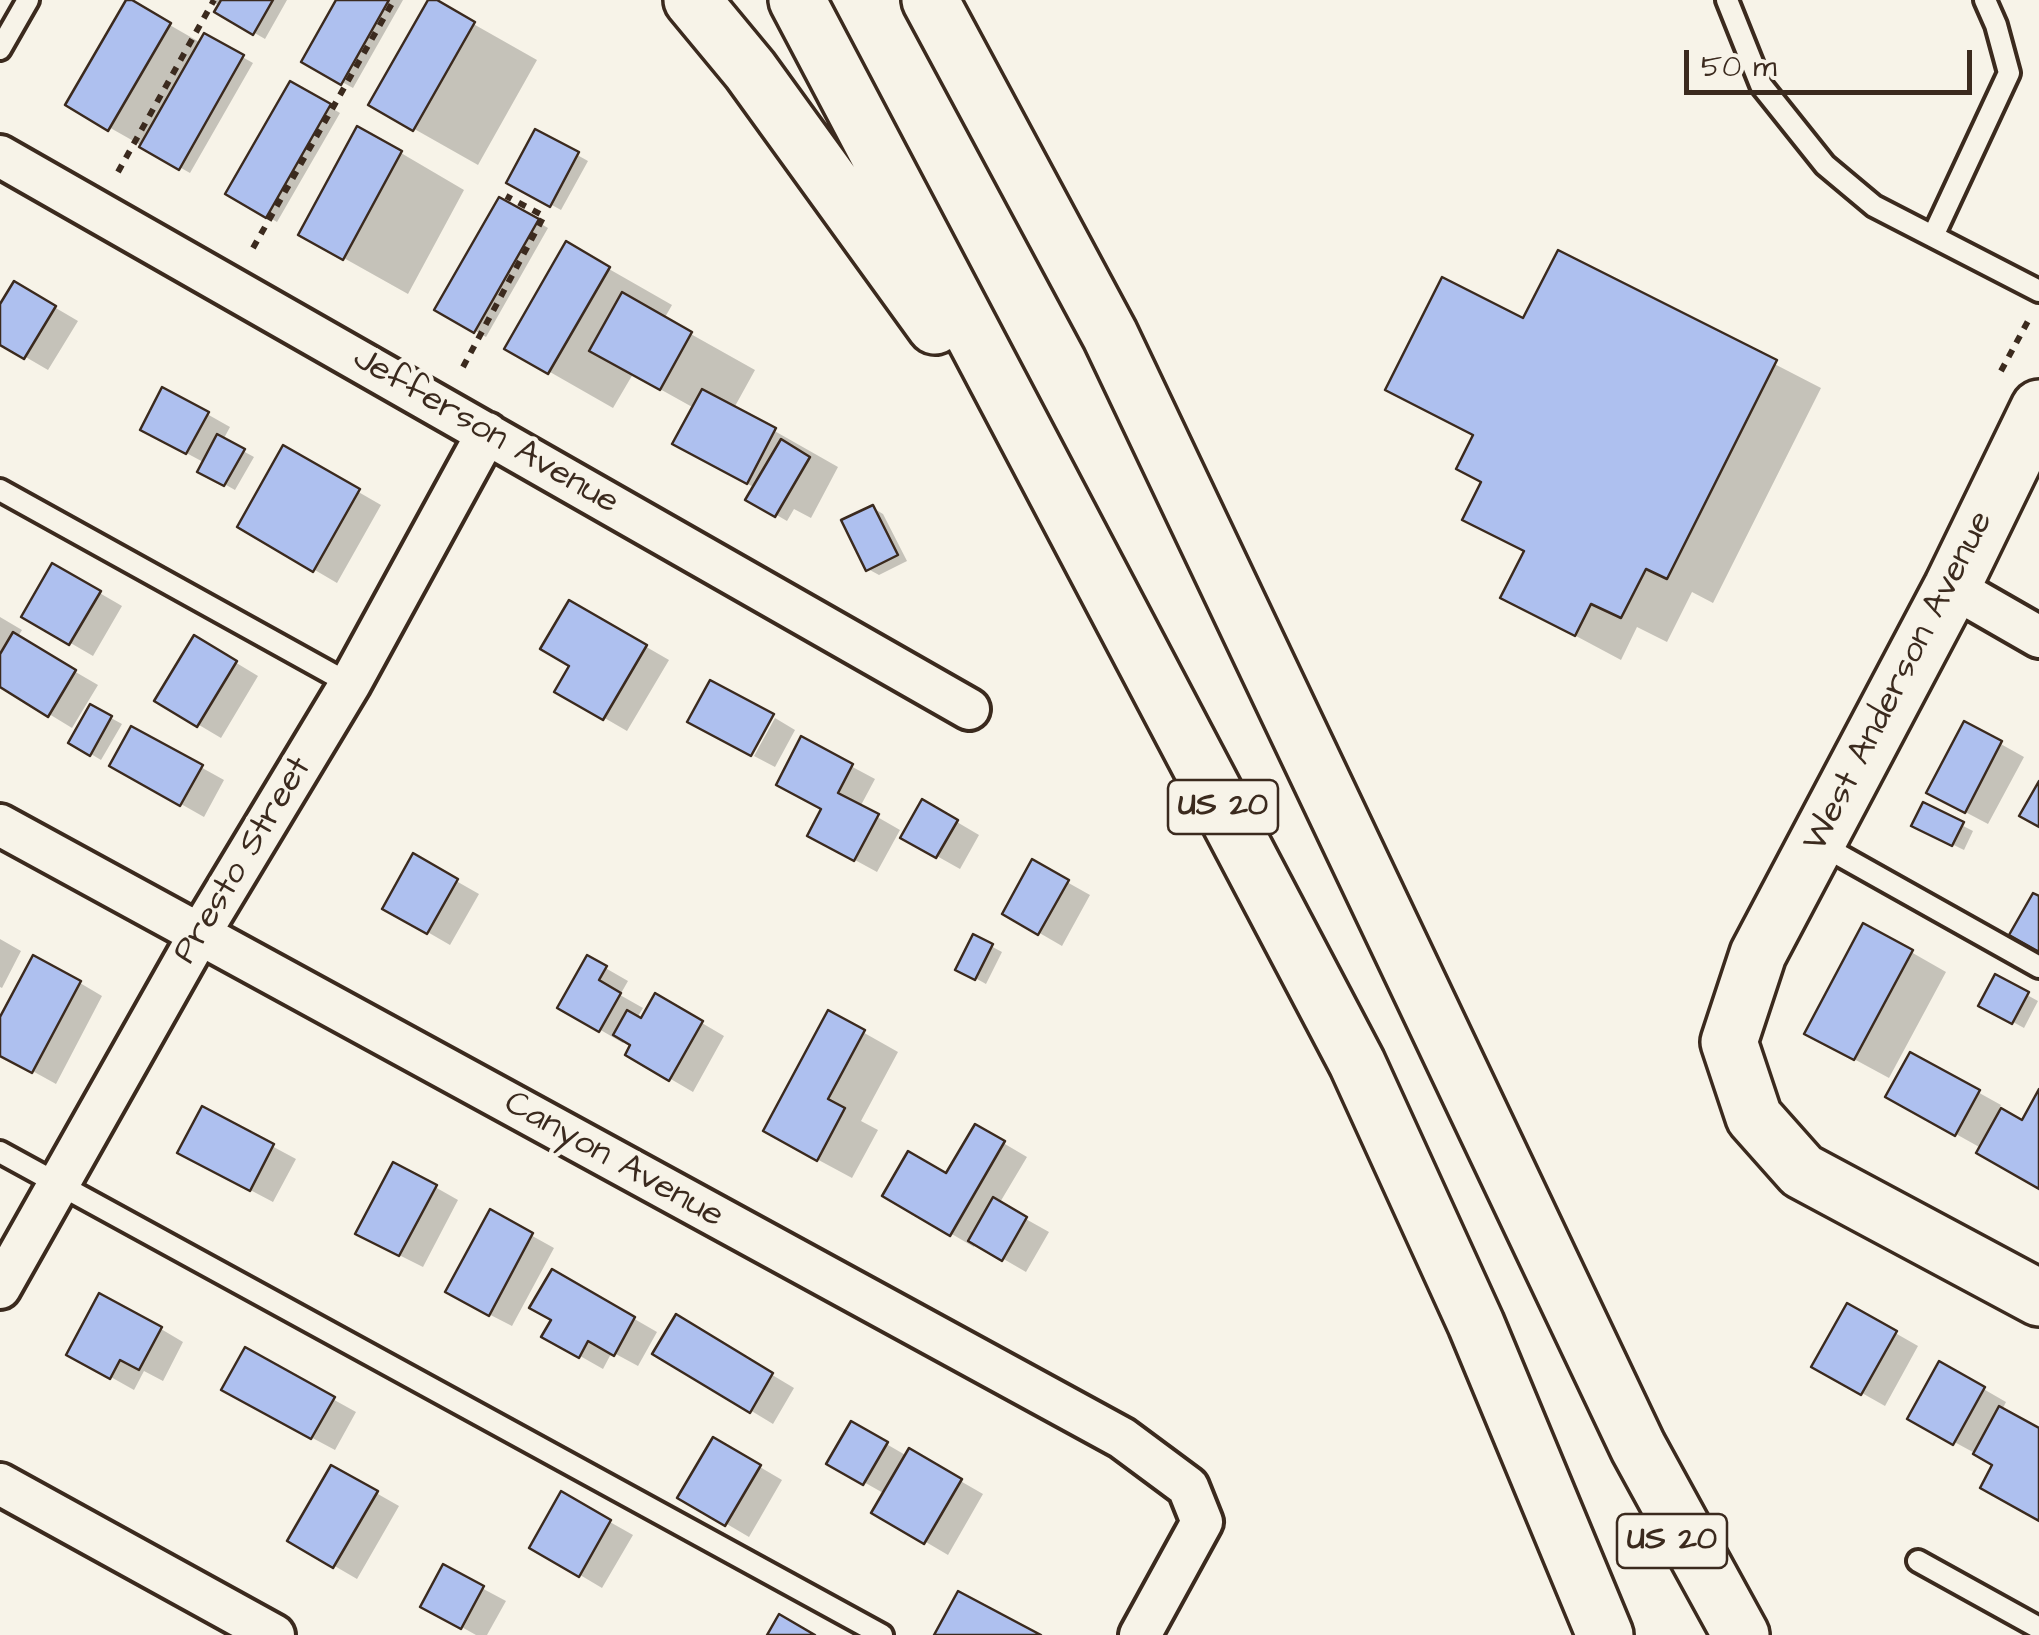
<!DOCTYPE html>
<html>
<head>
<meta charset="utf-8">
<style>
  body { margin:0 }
  #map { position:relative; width:2039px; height:1635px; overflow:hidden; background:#f7f3e8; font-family:"Architects Daughter",sans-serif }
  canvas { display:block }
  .scale { position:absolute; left:1684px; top:50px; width:288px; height:45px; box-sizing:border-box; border:5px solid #3b2a1e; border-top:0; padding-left:12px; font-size:30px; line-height:35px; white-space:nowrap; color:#3b2a1e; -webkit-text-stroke:8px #f7f3e8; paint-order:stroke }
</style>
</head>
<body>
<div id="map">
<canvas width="2039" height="1635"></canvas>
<div class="scale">50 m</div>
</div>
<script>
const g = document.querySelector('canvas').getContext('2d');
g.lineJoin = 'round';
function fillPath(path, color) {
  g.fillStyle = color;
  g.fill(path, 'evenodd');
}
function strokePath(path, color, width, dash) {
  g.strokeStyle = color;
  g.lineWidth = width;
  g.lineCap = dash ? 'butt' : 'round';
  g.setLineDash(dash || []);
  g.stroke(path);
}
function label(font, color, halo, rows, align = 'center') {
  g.font = font + ' "Architects Daughter",sans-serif';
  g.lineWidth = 9;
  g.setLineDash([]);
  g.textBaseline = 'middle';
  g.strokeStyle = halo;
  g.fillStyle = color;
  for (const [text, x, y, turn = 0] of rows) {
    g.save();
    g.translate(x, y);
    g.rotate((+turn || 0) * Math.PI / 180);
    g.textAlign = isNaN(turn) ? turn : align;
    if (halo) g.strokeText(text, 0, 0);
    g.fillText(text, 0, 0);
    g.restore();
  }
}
fillPath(new Path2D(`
  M209,0h78l-22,39 -48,-28 3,-5z
  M339,0h64l-50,88 -49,-27z
  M431,0l106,60 -59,105 -106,-60z
  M128,1l73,42 4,-7 48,27 -63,110 -122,-69z
  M291,84l49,29 -63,109 -49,-29z
  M536,132l52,29 -27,49 -51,-28z
  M401,153l63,37 -56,104 -107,-60z
  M500,200l48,28 -62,109 -48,-28z
  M567,245l105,60 -8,14 91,51 -21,38 104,59 -27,51 -17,-9 -7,12 -38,-22 6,-11 -79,-45 18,-35 -61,-34 -20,34 -105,-60z
  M1559,253l262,135 -108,215 -21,-11 -25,50 -30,-15 -16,33 -118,-63 23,-44 -60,-34 18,-37 -9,-46 -86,-47 135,-68z
  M15,284l63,37 -30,49 -48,-28v-33z
  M207,414l23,13 -7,13 31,17 -19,33 -34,-19 4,-8 -39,-21z
  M284,449l97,56 -44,78 -97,-57z
  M873,508l10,6 24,47 -28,14 -11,-6z
  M53,566l69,40 -29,50 -69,-40z
  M570,603l99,57 -42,71 -69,-40 15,-26z
  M0,617l22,13 -5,8 81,47 -26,43 -72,-44z
  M195,638l63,38 -37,62 -64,-38z
  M91,707l31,17 -21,36 -30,-18z
  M775,718l20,12 -20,37 -21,-11z
  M1965,724l59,33 -36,67 -36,-19z
  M132,729l92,51 -20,37 -92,-52z
  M802,740l73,39 -15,28 40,23 -23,42 -44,-24z
  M923,802l56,33 -19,34 -57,-32z
  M1924,806l49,25 -9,19 -39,-19z
  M414,857l65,37 -29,51 -64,-37z
  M1033,863l57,32 -28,51 -57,-33z
  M974,937l28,15 -16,32 -27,-15z
  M0,939l21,12 -19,37 -2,-1z
  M1911,952l35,20 -57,106 -48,-26z
  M588,958l40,23 -8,14 23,13 -6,10 5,3 14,-25 68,40 -31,56 -65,-38 5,-10 -8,-5 -2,4 -62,-36z
  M1996,978l42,23 -14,27 -42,-23z
  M80,983l22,13 -46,88 -56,-31v-31z
  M829,1013l69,39 -37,69 17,9 -26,48 -52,-28z
  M1911,1055l90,50 -2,4 24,14 16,-28v91l-58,-38 -93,-52z
  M203,1109l93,50 -23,43 -70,-37z
  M976,1127l51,30 -28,47 50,28 -23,40 -50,-29 -2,4 -89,-52 62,-19z
  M435,1187l23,13 -35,67 -42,-21z
  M491,1213l63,35 -42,78 -41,-21z
  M553,1272l104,60 -19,34 -26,-14 -9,17 -58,-33 10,-16z
  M1848,1306l70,40 -33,60 -71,-40z
  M677,1318l117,70 -21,36 -117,-71z
  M161,1329l22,13 -20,39 -19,-10 -10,19 -64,-36z
  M246,1351l110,61 -21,38 -88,-47z
  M1940,1364l66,38 -4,8 37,21v88l-44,-55 -85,-46z
  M852,1424l55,32 3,-4 73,42 -35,61 -73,-43 10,-18 -55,-31z
  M714,1440l68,40 -33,57 -68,-40z
  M332,1468l67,38 -42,73 -67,-39z
  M562,1495l71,40 -31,53 -69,-41z
  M444,1568l62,33 -19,34h-11l-52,-29z`), '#0003');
const building = new Path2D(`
  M126,0h6l39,23 -63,108 -43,-26z
  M221,0h52l-20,35 -39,-23z
  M336,0h53l-48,85 -40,-23z
  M428,0h9l38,22 -62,109 -45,-26z
  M204,33l40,22 -65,115 -40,-23z
  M290,81l41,23 -65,114 -41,-24z
  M357,126l45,25 -59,109 -45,-25z
  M535,129l44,23 -29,55 -44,-24z
  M499,197l40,22 -65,114 -40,-23z
  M566,241l44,26 -62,107 -44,-25z
  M1558,250l219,110 -110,219 -21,-10 -25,49 -30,-14 -16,32 -75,-38 24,-47 -62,-31 19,-38 -25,-13 17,-34 -88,-45 57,-113 81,41z
  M14,281l42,25 -32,53 -24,-14v-41z
  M622,292l70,40 -32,58 -71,-39z
  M162,387l47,25 -23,42 -46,-24z
  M702,389l74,39 -29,56 -75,-40z
  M217,434l28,15 -21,37 -27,-14z
  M781,439l29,18 -35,60 -30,-17z
  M283,445l77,44 -47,83 -76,-45z
  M873,505l25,50 -32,16 -25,-51z
  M52,563l49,28 -32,54 -48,-28z
  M569,600l78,45 -44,75 -49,-28 15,-26 -29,-17z
  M13,632l63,38 -28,47 -48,-30v-33z
  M194,635l43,26 -40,66 -43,-26z
  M710,680l64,34 -23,42 -64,-34z
  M90,704l22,12 -22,40 -22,-13z
  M1964,721l38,20 -37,72 -39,-20z
  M131,726l72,39 -23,41 -71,-40z
  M801,736l52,28 -15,29 41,21 -25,47 -47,-25 14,-27 -45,-24z
  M2039,781v46l-20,-11z
  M922,799l36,21 -22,38 -36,-20z
  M1923,802l41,20 -12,24 -41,-20z
  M413,853l45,26 -31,55 -45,-25z
  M1032,859l37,21 -31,55 -36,-21z
  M2033,893l6,3v56l-30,-17z
  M1863,923l50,27 -59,110 -50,-26z
  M973,934l20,10 -18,36 -20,-10z
  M33,955l48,26 -49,92 -32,-17v-39z
  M587,955l20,11 -8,14 22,13 -22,39 -42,-24z
  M1995,974l34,18 -17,32 -34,-18z
  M655,993l48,28 -34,60 -44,-26 5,-10 -17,-10 14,-25 14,8z
  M828,1010l37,20 -37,69 17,9 -28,53 -54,-30z
  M1910,1052l70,38 -25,46 -70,-39z
  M2039,1089v100l-63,-36 25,-45 21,12z
  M202,1106l72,38 -24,47 -73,-38z
  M975,1124l30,17 -55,95 -68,-40 26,-45 38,22z
  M393,1162l44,23 -38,71 -44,-22z
  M993,1197l34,20 -25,44 -34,-20z
  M490,1209l43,24 -44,83 -44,-24z
  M552,1269l83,48 -21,39 -26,-15 -9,17 -38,-21 10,-17 -22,-12z
  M99,1293l63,34 -23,43 -19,-10 -10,19 -44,-24z
  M1847,1303l50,28 -36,64 -50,-28z
  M676,1314l97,59 -23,40 -98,-59z
  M245,1347l90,50 -24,42 -90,-49z
  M1939,1361l46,26 -32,58 -46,-26z
  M1999,1406l40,22v93l-59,-33 12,-23 -19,-11z
  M851,1421l37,21 -25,43 -37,-21z
  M713,1437l48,28 -36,61 -48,-28z
  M909,1448l53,31 -38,65 -53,-31z
  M331,1465l47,26 -45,77 -46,-27z
  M561,1491l50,29 -32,57 -50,-29z
  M443,1564l41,22 -23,43 -41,-22z
  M958,1591l83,44h-107z
  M779,1614l36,21h-48z`);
fillPath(building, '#aec0ef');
strokePath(building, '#3b2a1e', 2.5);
const lane = new Path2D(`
  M1727,0l34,85 64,80 49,41 165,85
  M0,49l28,-49
  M1933,236l76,-163 -13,-48 -11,-25
  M0,490l350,194
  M1818,843l221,124
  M0,1152l882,483
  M1918,1561l121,67`);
const street = new Path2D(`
  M0,156l969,553
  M1952,587l87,50
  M0,825l1122,613 66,49 14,35 -62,113
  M0,1288l199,-353 151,-251 137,-251
  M0,1484l274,151`);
const secondary = new Path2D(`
  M2039,408l-87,179 -194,367 -29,88 25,75 48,54 237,127`);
const highway = new Path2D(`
  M692,0l58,70 185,256
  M797,0l560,1063 119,261 129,311
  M930,0l180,335 528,1112 103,188`);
strokePath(lane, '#3b2a1e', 28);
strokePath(street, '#3b2a1e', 48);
strokePath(secondary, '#3b2a1e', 62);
strokePath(highway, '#3b2a1e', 62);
strokePath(new Path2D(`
  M118,172l96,-172
  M253,248l141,-248
  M463,367l81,-151 -38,-20
  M2001,371l27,-50`), '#3b2a1e', 6, [8, 8]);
strokePath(lane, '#f7f3e8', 20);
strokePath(street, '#f7f3e8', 40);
strokePath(secondary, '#f7f3e8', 55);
strokePath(highway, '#f7f3e8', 55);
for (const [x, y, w] of [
  [1223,807,110],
  [1672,1541,110]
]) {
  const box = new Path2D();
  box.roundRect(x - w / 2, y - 27, w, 54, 8);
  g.fillStyle = '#f7f3e8';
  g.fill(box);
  strokePath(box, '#3b2a1e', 2.5);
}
label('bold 32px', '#3b2a1e', null, [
  ["US 20",1223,807],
  ["US 20",1672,1541]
]);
label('35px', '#3b2a1e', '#f7f3e8', [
  ["Jefferson Avenue",485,432,30],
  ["West Anderson Avenue",1900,682,-63],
  ["Presto Street",244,861,-59],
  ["Canyon Avenue",613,1161,29]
]);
</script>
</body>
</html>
